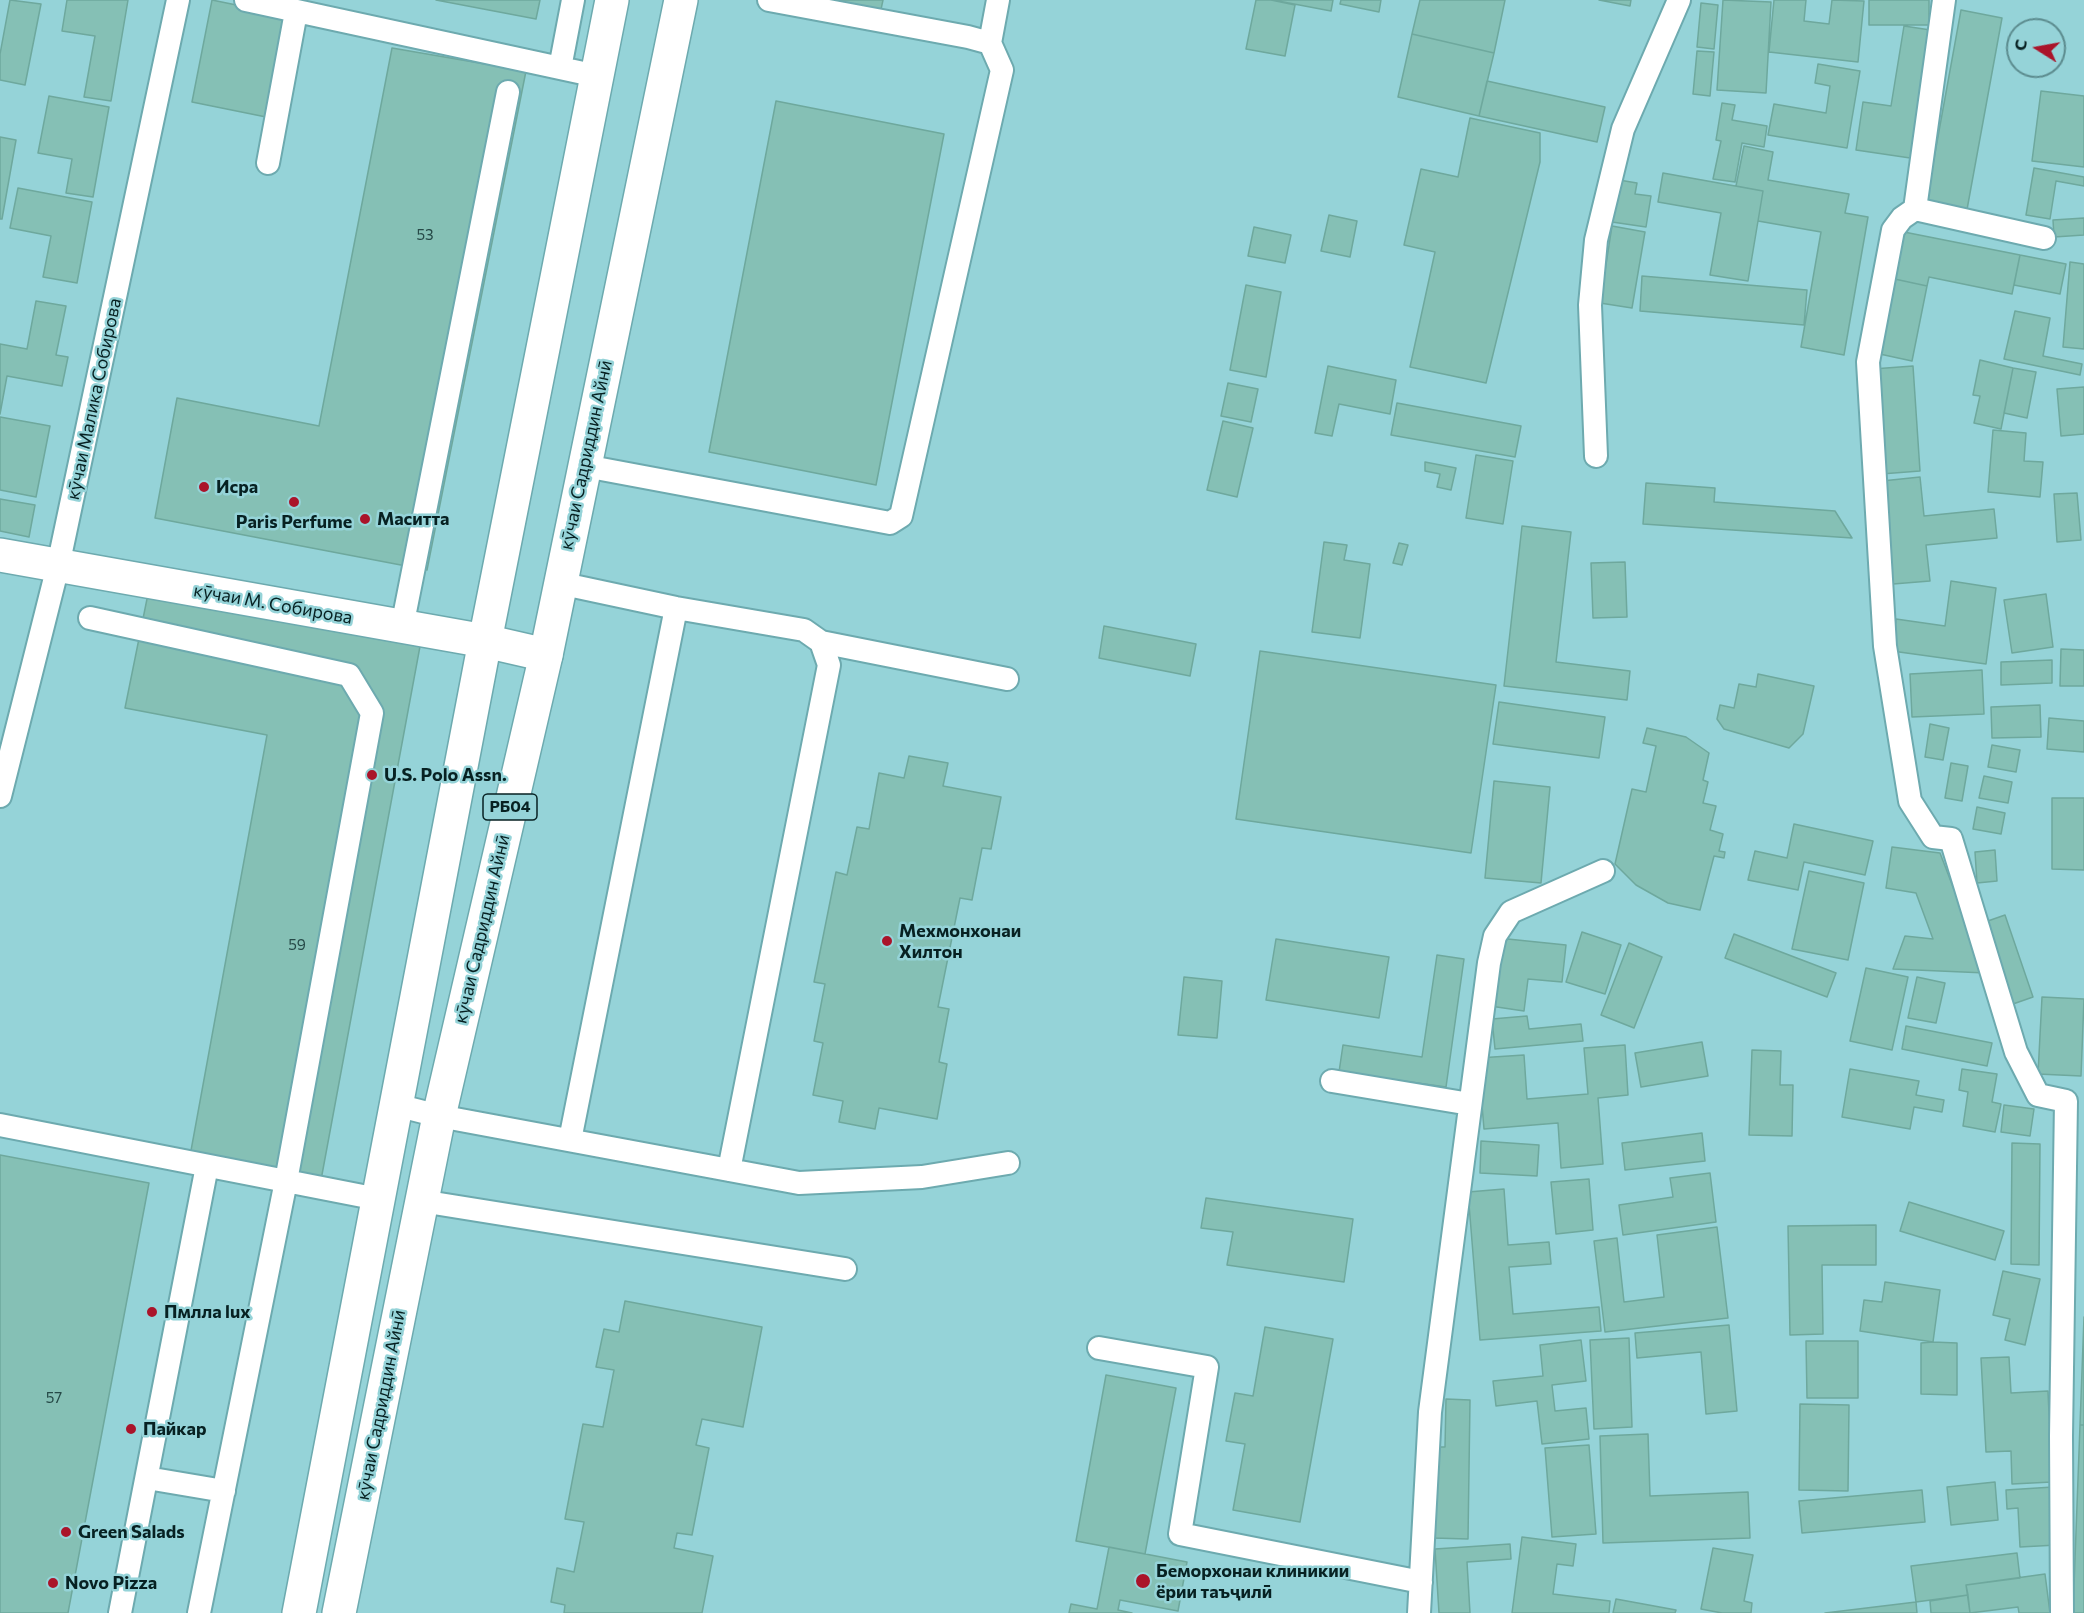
<!DOCTYPE html>
<html>
<head>
<meta charset="utf-8">
<style>
  body { margin:0 }
  #map { position:relative; width:2084px; height:1613px; overflow:hidden; background:#95d3d8; font-family:Commissioner,sans-serif }
  canvas { display:block }
  .north { position:absolute; left:2006px; top:18px; width:60px; height:60px; box-sizing:border-box; background:#95d3d8; border:2px solid #5c8c8f; border-radius:50%; rotate:281deg; font-size:16px; font-weight:700; line-height:24px; text-align:center; color:#072122 }
  .north::after { content:''; display:block; margin:auto; width:21px; height:27px; background:#aa142a; clip-path:polygon(50% 0,100% 100%,50% 72%,0 100%) }
</style>
</head>
<body>
<div id="map">
<canvas width="2084" height="1613"></canvas>
<div class="north">С</div>
</div>
<script>
const g = document.querySelector('canvas').getContext('2d');
g.lineJoin = 'round';
function fillPath(path, color) {
  g.fillStyle = color;
  g.fill(path, 'evenodd');
}
function strokePath(path, color, width, dash) {
  g.strokeStyle = color;
  g.lineWidth = width;
  g.lineCap = dash ? 'butt' : 'round';
  g.setLineDash(dash || []);
  g.stroke(path);
}
function label(font, color, halo, rows, align = 'center') {
  g.font = font + ' Commissioner,sans-serif';
  g.lineWidth = 5;
  g.setLineDash([]);
  g.textBaseline = 'middle';
  g.strokeStyle = halo;
  g.fillStyle = color;
  for (const [text, x, y, turn = 0] of rows) {
    g.save();
    g.translate(x, y);
    g.rotate((+turn || 0) * Math.PI / 180);
    g.textAlign = isNaN(turn) ? turn : align;
    if (halo) g.strokeText(text, 0, 0);
    g.fillText(text, 0, 0);
    g.restore();
  }
}
const building = new Path2D(`
  M10,0l31,4 -16,81 -25,-5v-26z
  M67,0h61l-17,101 -27,-4 11,-61 -33,-5z
  M212,0l78,16 -19,102 -79,-16z
  M436,0h104l-4,19z
  M806,0h77l-3,14z
  M1256,0h15l24,5 -10,51 -39,-7z
  M1273,0h60l-2,11z
  M1341,0h40l-2,12 -39,-8z
  M1420,0h85l-11,53 -82,-19z
  M1599,0h32l-1,6z
  M1723,0l48,2 -5,91 -49,-3z
  M1774,0h32l-2,21 25,3 3,-24 32,1 -6,61 -89,-10z
  M1869,0h60v25h-60z
  M1701,3l17,2 -4,44 -17,-2z
  M1961,10l41,8 -36,197 -41,-7z
  M1904,26l33,5 -20,128 -61,-9 7,-48 28,4z
  M1412,34l82,19 -15,63 -81,-19z
  M392,48l134,23 -99,499 -272,-52 22,-120 142,28z
  M1697,51l17,1 -4,44 -17,-2z
  M1818,64l42,7 -13,77 -79,-13 6,-31 52,9 4,-27 -15,-3z
  M1487,81l118,26 -8,35 -118,-26z
  M2041,91l43,5v71l-52,-6z
  M49,96l60,11 -16,90 -27,-4 6,-34 -34,-6z
  M776,101l168,33 -68,351 -167,-33z
  M1722,103l13,2 -3,15 35,6 -3,21 -22,-4 -7,39 -22,-3 8,-38 -5,-1z
  M1470,118l70,15v29l-54,221 -76,-16 25,-115 -31,-7 17,-76 37,8z
  M0,137l16,3 -14,79h-2z
  M1744,146l29,6 -5,28 81,14 -4,19 23,4 -24,138 -43,-8 20,-115 -63,-11 5,-30 -27,-5z
  M2034,168l50,9v9l-28,-5 -6,38 -24,-4z
  M1663,173l100,18 -15,90 -38,-6 11,-62 -63,-11z
  M1619,180l18,3 -2,11 16,2 -5,31 -34,-5z
  M18,188l74,14 -15,81 -34,-6 8,-41 -41,-8z
  M1329,215l28,6 -7,36 -29,-6z
  M2084,218v17l-30,2 -1,-17z
  M1612,226l33,6 -13,76 -32,-5z
  M1254,227l37,8 -6,28 -37,-7z
  M1899,231l121,24 -8,39 -83,-17 -2,9 -37,-8z
  M2020,255l46,9 -6,30 -46,-9z
  M2070,262l14,2v85l-21,-2z
  M1642,276l165,14 -3,35 -164,-14z
  M1890,278l37,8 -15,75 -37,-8z
  M1246,285l35,7 -15,85 -36,-7z
  M36,301l30,5 -10,49 12,2 -6,29 -55,-10 -7,38v-70l27,5z
  M2015,311l35,7 -7,38 39,8 -2,11 -76,-16z
  M1980,360l33,8 -12,61 -27,-6 6,-27 -7,-1z
  M1328,366l68,14 -6,34 -51,-10 -7,32 -17,-3z
  M1913,366l7,105 -39,3 -8,-105z
  M2013,368l23,4 -9,46 -23,-5z
  M1228,383l30,6 -7,33 -30,-6z
  M2084,387v47l-23,2 -4,-47z
  M1397,403l124,23 -6,31 -124,-22z
  M0,417l50,9 -14,71 -36,-7z
  M1223,421l30,7 -16,69 -30,-7z
  M1993,430l33,3 -2,28 19,1 -3,35 -52,-5z
  M1476,455l37,6 -10,63 -37,-6z
  M1425,462l31,6 -5,22 -14,-3 3,-13 -15,-3z
  M1920,477l4,39 70,-7 3,29 -71,7 4,36 -37,3 -11,-103z
  M1646,483l69,5 -1,14 121,9 17,27 -209,-14z
  M2077,493l4,47 -24,2 -3,-48z
  M0,499l35,6 -6,32 -29,-6z
  M1522,526l49,6 -15,130 74,9 -3,29 -123,-14z
  M1324,542l23,3 -3,15 26,4 -10,74 -48,-6z
  M1399,543l9,2 -6,20 -9,-2z
  M1625,562l2,55 -34,1 -2,-55z
  M1951,581l45,7 -10,76 -94,-13 4,-32 49,7z
  M149,589l272,52 -100,539 -131,-24 77,-421 -142,-27z
  M2046,594l7,53 -41,6 -8,-53z
  M1104,626l92,18 -6,32 -91,-18z
  M2061,649l23,1v36h-24z
  M1260,651l236,34 -25,168 -235,-34z
  M2052,660v23l-51,2v-23z
  M1982,670l2,44 -72,3 -2,-43z
  M1758,674l56,12 -11,48 -14,14 -65,-19 -7,-10 3,-14 14,3 5,-24 17,3z
  M1499,702l106,15 -6,41 -106,-14z
  M2040,705l1,32 -49,1 -1,-31z
  M2049,718l35,3v31l-37,-3z
  M1930,724l19,4 -6,32 -18,-3z
  M1647,728l39,9 23,16 -6,27 5,2 -5,21 13,3 -6,24 13,4 -4,17 6,1 -1,6 -10,-2 -14,54 -32,-7 -32,-18 -21,-21 17,-75 14,3 10,-46 -13,-3z
  M1992,745l28,5 -4,22 -28,-5z
  M909,756l39,7 -5,23 58,11 -10,52 -9,-1 -10,52 -12,-2 -22,109 11,2 -10,53 8,2 -10,55 -58,-11 -4,21 -36,-7 4,-21 -30,-6 10,-52 -9,-2 11,-57 -11,-2 22,-110 11,3 10,-48 12,2 10,-56 25,5z
  M1951,763l17,3 -6,35 -17,-3z
  M1984,776l28,6 -4,21 -29,-5z
  M1494,781l56,6 -9,96 -56,-5z
  M2052,798h32v72l-32,-1z
  M1977,807l28,6 -4,21 -28,-5z
  M1794,824l79,17 -8,34 -61,-13 -6,28 -50,-10 7,-29 32,7z
  M1892,847l48,6 46,120 -93,-4 12,-33 28,3 -17,-46 -30,-5z
  M1995,850l2,31 -20,2 -2,-31z
  M1809,871l55,12 -16,77 -56,-11z
  M2005,915l28,82 -20,7 -28,-82z
  M1582,932l39,13 -16,49 -39,-12z
  M1734,934l102,39 -9,24 -102,-39z
  M1498,938l68,7 -4,37 -34,-3 -4,32 -34,-5z
  M1276,939l113,18 -10,61 -113,-18z
  M1629,943l33,14 -28,71 -33,-13z
  M1437,955l27,4 -18,128 -107,-15 4,-27 79,12z
  M1866,968l42,9 -16,73 -42,-9z
  M1184,977l38,4 -5,57 -39,-3z
  M1917,977l28,6 -9,40 -28,-5z
  M2042,997l42,2 -3,77 -43,-2z
  M1527,1016l2,13 52,-5 2,17 -88,8 -3,-30z
  M1906,1026l86,17 -5,23 -85,-17z
  M1702,1042l6,34 -67,11 -6,-34z
  M1625,1045l3,50 -30,3 5,66 -42,4 -3,-45 -74,6 -6,-71 46,-3 3,44 61,-5 -4,-46z
  M1752,1050l29,1 -1,34h13l-1,51 -43,-1z
  M1850,1069l69,12 -3,14 28,5 -2,12 -28,-5 -4,22 -68,-12z
  M1962,1069l35,5 -5,28 9,2 -6,28 -32,-6 5,-34 -9,-2z
  M2004,1105l30,4 -4,27 -29,-4z
  M1702,1133l3,28 -80,9 -3,-27z
  M1481,1141l58,4 -2,31 -57,-3z
  M2012,1143l28,1 -1,121 -28,-1z
  M0,1155l149,28 -81,430h-68z
  M1710,1173l6,49 -93,13 -4,-30 54,-8 -3,-19z
  M1589,1179l4,51 -37,4 -5,-52z
  M1504,1189l4,56 41,-3 2,22 -42,3 4,47 86,-7 2,24 -121,9 -12,-148z
  M1206,1198l147,21 -9,63 -117,-17 6,-33 -32,-4z
  M1909,1202l95,29 -9,29 -95,-29z
  M1876,1225v40h-54l1,69 -33,1 -2,-109z
  M1717,1227l11,91 -123,14 -11,-91 23,-3 7,64 40,-5 -7,-62z
  M2003,1271l37,8 -15,66 -20,-5 5,-21 -17,-4z
  M1885,1282l55,8 -7,52 -73,-11 4,-31 18,2z
  M625,1301l137,26 -19,100 -41,-8 -6,26 13,3 -17,87 -15,-2 -3,15 39,8 -11,57h-138l1,-8 -14,-3 6,-34 17,4 10,-50 -19,-3 18,-95 20,3 11,-57 -18,-3 8,-38 15,3z
  M2084,1317v108h-4z
  M1729,1325l8,86 -31,3 -5,-62 -64,6 -2,-25z
  M1265,1327l68,12 -33,183 -67,-12 12,-66 -19,-3 9,-48 18,3z
  M1629,1338l3,89 -38,2 -4,-89z
  M1581,1340l5,41 -34,4 3,26 31,-3 3,31 -47,5 -5,-43 -41,5 -3,-25 50,-5 -3,-31z
  M1806,1341h52v57h-51z
  M1933,1342l24,1v52l-36,-1v-51z
  M2009,1357l2,36 37,-2 4,91 -40,2 -1,-33 -25,1 -5,-94z
  M1106,1375l70,13 -31,166 -69,-13z
  M1446,1399l24,1 -2,139 -35,-1 2,-91h10z
  M1800,1404l49,1 -1,86 -49,-1z
  M2080,1425h4v188h-11z
  M1648,1434l2,62 98,-4 2,46 -147,5 -3,-107z
  M1589,1445l7,89 -44,3 -7,-89z
  M1995,1482l3,38 -47,5 -4,-38z
  M2053,1487l4,58 -37,2 -2,-39 -11,1 -1,-19z
  M1922,1490l3,32 -123,11 -3,-32z
  M1522,1537l54,7 -3,22 -16,-2 -4,30 57,7 -1,12h-97z
  M1510,1544l1,15 -44,3 3,51h-31l-4,-64z
  M1109,1547l78,15 -9,49 -58,-11 -2,10 14,3h-63l2,-9 26,5z
  M1713,1548l40,7 -9,46 8,2 -1,10h-29l-21,-4z
  M2017,1553l3,25 -54,7 2,10 -52,7 -5,-36z
  M2045,1574l5,39h-31l-1,-6 -48,6 -4,-28z
  M1968,1595l2,18h-39l-1,-12z
  M1616,1599l60,11 -1,3h-62z
  M1916,1602l1,11h-92z`);
fillPath(building, '#85c0b5');
strokePath(building, '#6ea89d', 1.5);
const service = new Path2D(`
  M246,0l351,76
  M990,43l8,-43
  M560,68l13,-68
  M268,163l28,-151
  M1915,209l29,-209
  M2044,238l-129,-29 -13,9 -9,12 -25,132 17,284 25,155 23,36 18,2 65,213 22,43 28,6 -5,335 1,177
  M1596,456l-6,-151 6,-65 27,-111 56,-129
  M585,466l305,57 11,-7 101,-446 -12,-27 -22,-6 -199,-37
  M559,583l117,25 128,22 17,12 8,23 -100,505
  M90,618l259,57 23,38 -86,468 -87,432
  M402,627l106,-535
  M821,642l186,37
  M0,796l58,-230 120,-566
  M1332,1081l138,23
  M396,1105l43,11 360,67 123,-6 86,-14
  M0,1125l378,74
  M570,1140l106,-532
  M421,1201l424,68
  M1099,1348l108,19 -27,167 241,48
  M147,1478l77,13
  M120,1613l87,-447
  M1419,1613l11,-201 59,-449 6,-27 16,-24 92,-41`);
const minor = new Path2D(`
  M0,555l485,86 61,14`);
const trunk = new Path2D(`
  M299,1613l186,-972 127,-641
  M339,1613l100,-497 107,-461 135,-655`);
strokePath(service, '#6daaaf', 26);
strokePath(minor, '#6daaaf', 36);
strokePath(trunk, '#6daaaf', 36);
strokePath(service, '#fff', 22);
strokePath(minor, '#fff', 33);
strokePath(trunk, '#fff', 33);
for (const [x, y, r, color] of [
  [204,487,6,"#aa142a"],
  [294,502,6,"#aa142a"],
  [365,519,6,"#aa142a"],
  [372,775,6,"#aa142a"],
  [887,941,6,"#aa142a"],
  [152,1312,6,"#aa142a"],
  [131,1429,6,"#aa142a"],
  [66,1532,6,"#aa142a"],
  [1143,1581,8,"#aa142a"],
  [53,1583,6,"#aa142a"]
]) {
  const dot = new Path2D();
  dot.arc(x, y, r, 0, 2 * Math.PI);
  g.fillStyle = color;
  g.fill(dot);
  strokePath(dot, '#95d3d8', 2);
}
label('15px', '#264947', null, [
  ["53",425,235],
  ["59",297,945],
  ["57",54,1398]
]);
for (const [x, y, w] of [
  [510,807,54]
]) {
  const box = new Path2D();
  box.roundRect(x - w / 2, y - 13, w, 26, 4.5);
  g.fillStyle = '#95d3d8';
  g.fill(box);
  strokePath(box, '#072122', 1.5);
}
label('bold 16px', '#072122', null, [
  ["РБ04",510,807]
]);
label('18px', '#072122', '#95d3d8', [
  ["кӯчаи Малика Собирова",94,399,-78],
  ["кӯчаи Садриддин Айнӣ",586,455,-78],
  ["кӯчаи М. Собирова",273,604,10],
  ["кӯчаи Садриддин Айнӣ",482,929,-77],
  ["кӯчаи Садриддин Айнӣ",381,1405,-79]
]);
label('bold 18px', '#072122', '#95d3d8', [
  ["Исра",216,487],
  ["Маситта",377,519],
  ["Paris Perfume",294,522,"center"],
  ["U.S. Polo Assn.",384,775],
  ["Мехмонхонаи",899,931],
  ["Хилтон",899,952],
  ["Пмлла lux",164,1312],
  ["Пайкар",143,1429],
  ["Green Salads",78,1532],
  ["Беморхонаи клиникии",1156,1571],
  ["ёрии таъҷилӣ",1156,1592],
  ["Novo Pizza",65,1583]
], 'left');
</script>
</body>
</html>
